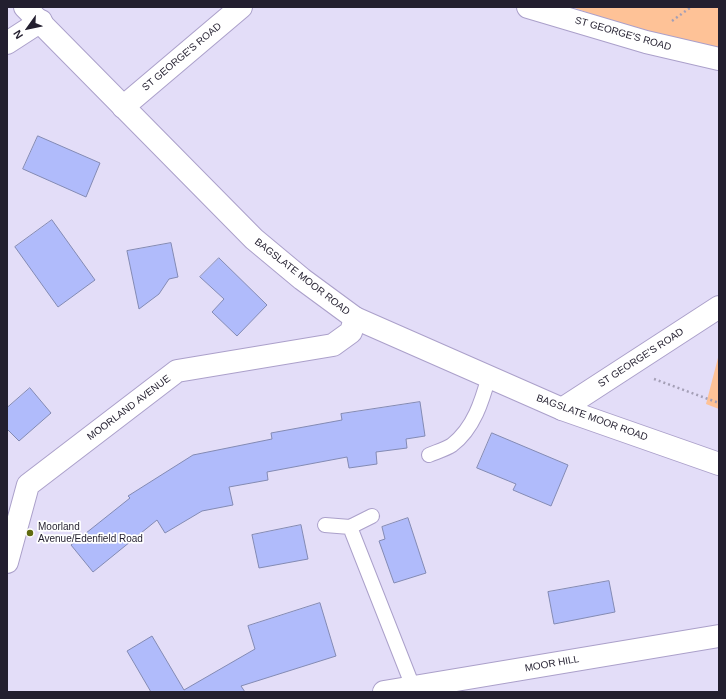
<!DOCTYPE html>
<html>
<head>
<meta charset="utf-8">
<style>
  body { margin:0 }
  #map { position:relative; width:726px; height:699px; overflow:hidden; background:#e3ddf8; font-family:Arial,sans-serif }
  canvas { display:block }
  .frame { position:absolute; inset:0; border:8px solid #231f2f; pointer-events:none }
  .north { position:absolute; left:8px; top:8px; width:40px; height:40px; -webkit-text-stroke:3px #fff; paint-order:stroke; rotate:237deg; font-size:11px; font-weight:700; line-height:16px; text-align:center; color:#231f2f }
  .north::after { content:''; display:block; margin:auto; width:14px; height:18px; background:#231f2f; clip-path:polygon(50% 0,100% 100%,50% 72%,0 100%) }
</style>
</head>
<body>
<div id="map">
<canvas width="726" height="699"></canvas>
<div class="frame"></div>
<div class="north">N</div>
</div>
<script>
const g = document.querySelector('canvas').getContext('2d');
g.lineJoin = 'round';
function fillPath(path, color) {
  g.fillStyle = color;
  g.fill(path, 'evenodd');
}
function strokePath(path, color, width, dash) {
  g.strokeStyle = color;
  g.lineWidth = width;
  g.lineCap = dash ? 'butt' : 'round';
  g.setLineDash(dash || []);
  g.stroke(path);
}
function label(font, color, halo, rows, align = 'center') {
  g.font = font + ' Arial,sans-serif';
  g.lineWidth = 3.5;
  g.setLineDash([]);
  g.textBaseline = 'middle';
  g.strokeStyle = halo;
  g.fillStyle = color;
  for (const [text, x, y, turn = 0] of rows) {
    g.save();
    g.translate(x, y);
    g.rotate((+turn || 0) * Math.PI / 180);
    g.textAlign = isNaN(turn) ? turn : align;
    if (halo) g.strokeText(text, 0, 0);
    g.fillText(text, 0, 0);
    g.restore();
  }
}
fillPath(new Path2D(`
  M572,7h147v45l-77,-20z
  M719,354v55l-13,-5z`), '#fec297');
const building = new Path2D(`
  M38,136l62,27 -14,34 -63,-28z
  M52,220l43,60 -37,27 -43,-60z
  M171,243l7,34 -9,2 -10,15 -20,15 -12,-58z
  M219,258l48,47 -30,31 -25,-24 12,-13 -24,-22z
  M30,388l21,25 -32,28 -12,-12v-21z
  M420,402l5,34 -19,3 1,9 -31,4 1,12 -28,4 -2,-11 -80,15 1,8 -39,7 4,18 -31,6 -37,22 -8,-13 -64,52 -22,-27 59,-47 -2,-2 65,-41 79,-16 -1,-6 71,-13 -1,-6z
  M492,433l76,32 -17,41 -38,-16 3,-6 -39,-16z
  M408,518l18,55 -32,10 -15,-42 6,-2 -3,-12z
  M301,525l7,34 -49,9 -7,-33z
  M609,581l6,31 -61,12 -6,-32z
  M320,603l16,53 -95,30 4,6h-94l-24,-41 25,-15 32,54 71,-41 -7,-23z`);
fillPath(building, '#b0bbfb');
strokePath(building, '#838ab3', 1);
const service = new Path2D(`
  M429,455c7,-3 17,-6 23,-10 22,-17 30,-44 37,-69
  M325,525l25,2 63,160
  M350,527l22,-11`);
const minor = new Path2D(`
  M528,7l118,35 73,17
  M7,43l34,-22
  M123,107l118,-100
  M562,409l157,-102
  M7,562l21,-77 149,-114 156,-26 18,-13 4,-14
  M384,692l335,-56`);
const tertiary = new Path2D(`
  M25,7l229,232 48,40 53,39 207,91 157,55`);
strokePath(service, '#aba0ca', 16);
strokePath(minor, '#aba0ca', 24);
strokePath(tertiary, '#aba0ca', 24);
strokePath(new Path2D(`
  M672,21l19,-14
  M654,379l65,24`), '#a49fb6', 2.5, [2, 3]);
strokePath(service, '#fff', 14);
strokePath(minor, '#fff', 22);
strokePath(tertiary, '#fff', 22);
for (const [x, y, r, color] of [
  [30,533,4,"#606b11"]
]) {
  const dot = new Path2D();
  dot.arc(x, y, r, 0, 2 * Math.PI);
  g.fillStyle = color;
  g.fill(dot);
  strokePath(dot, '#fff', 1.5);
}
label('10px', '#231f2f', '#fff', [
  ["ST GEORGE'S ROAD",623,34,16],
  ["ST GEORGE'S ROAD",182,57,-40],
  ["BAGSLATE MOOR ROAD",302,277,38],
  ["ST GEORGE'S ROAD",641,358,-33],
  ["MOORLAND AVENUE",129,408,-37],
  ["BAGSLATE MOOR ROAD",592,418,20],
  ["MOOR HILL",552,664,-10]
]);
label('10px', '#231f2f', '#fff', [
  ["Moorland",38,527],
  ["Avenue/Edenfield Road",38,539]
], 'left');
</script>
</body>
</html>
